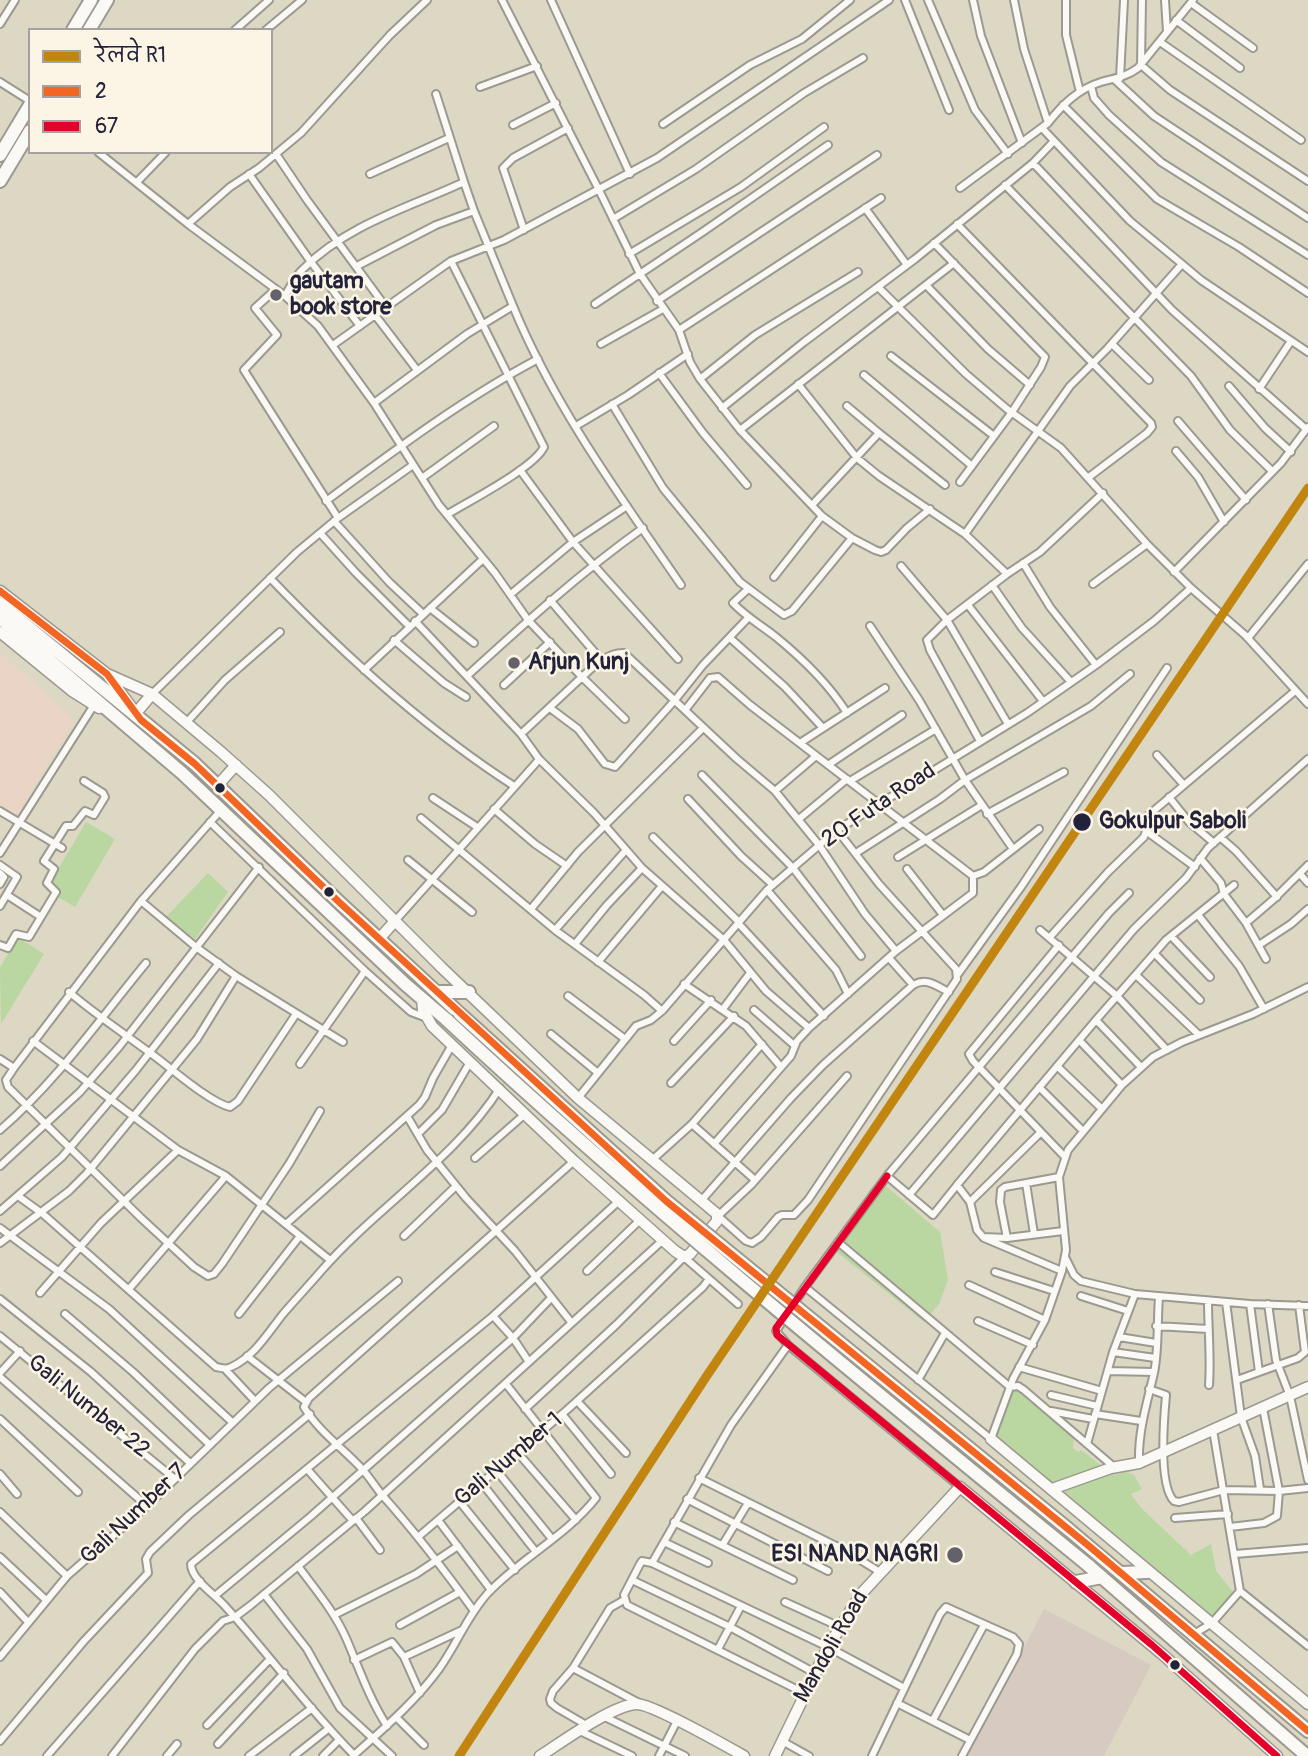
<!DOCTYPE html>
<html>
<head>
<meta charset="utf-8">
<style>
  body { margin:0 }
  #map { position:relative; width:1308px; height:1756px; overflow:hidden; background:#dcd8c4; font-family:Pangolin,"Playpen Sans Deva",sans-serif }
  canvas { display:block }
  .legend { position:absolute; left:28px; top:28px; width:245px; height:126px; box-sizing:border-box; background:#fcf5e5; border:2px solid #a5a1a1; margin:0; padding:9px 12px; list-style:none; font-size:21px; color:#22223b }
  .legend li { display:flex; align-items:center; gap:14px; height:35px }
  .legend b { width:35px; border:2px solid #a5a1a1 }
</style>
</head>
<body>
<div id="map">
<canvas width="1308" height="1756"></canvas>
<ul class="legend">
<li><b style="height:9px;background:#c2850f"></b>रेलवे R1</li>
<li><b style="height:9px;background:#f26522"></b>2</li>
<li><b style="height:9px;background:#e4002b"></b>67</li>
</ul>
</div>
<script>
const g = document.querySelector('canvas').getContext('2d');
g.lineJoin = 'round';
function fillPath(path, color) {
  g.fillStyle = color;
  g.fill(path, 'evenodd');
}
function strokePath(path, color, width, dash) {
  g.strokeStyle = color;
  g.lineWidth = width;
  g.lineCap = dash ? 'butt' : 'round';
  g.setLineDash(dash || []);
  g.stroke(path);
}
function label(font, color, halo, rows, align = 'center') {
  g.font = font + ' Pangolin,sans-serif';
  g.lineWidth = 5;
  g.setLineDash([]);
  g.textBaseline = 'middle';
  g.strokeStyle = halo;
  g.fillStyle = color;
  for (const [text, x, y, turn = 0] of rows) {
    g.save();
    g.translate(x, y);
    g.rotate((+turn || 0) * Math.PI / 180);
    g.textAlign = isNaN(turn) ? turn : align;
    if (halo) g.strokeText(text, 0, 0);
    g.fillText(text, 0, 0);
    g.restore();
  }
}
fillPath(new Path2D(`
  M0,652l74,68 -60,99 -14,-9z`), '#ead4c5');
fillPath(new Path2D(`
  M1044,1609l107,56 -47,91h-137z`), '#d6cac1');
fillPath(new Path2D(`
  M86,822l29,17 -40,68 -29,-17z
  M208,873l20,19 -33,47 -29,-22z
  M17,937l27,17 -43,70 -1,-56z
  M880,1181l60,51 8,48 -9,24 -15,18 -92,-74z
  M1019,1388l55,49 -1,11 5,4 3,-2 33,25 12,-3 8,3 8,14 -11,5 10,14 50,47 20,-11 5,27 18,22 -21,25 -149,-127 -71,-54 18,-48z`), '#bad6a1');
const street = new Path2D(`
  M502,0l97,190 41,84 39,56 11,32 10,17 40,51 82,86 30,22 23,12 6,2 5,-2 21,-22 23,-19
  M551,0l79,174
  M905,0l44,110
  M928,0l47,110 33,44
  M973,0l8,36 41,107
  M1066,0v35l14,57
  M1142,0l-1,65 29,25 138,91
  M1165,0l2,32
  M1191,3l62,45
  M1176,20l64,48
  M0,24l15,-24
  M235,30l34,-30
  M266,30l36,-30
  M1160,42l141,98
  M1120,78l4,-78
  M1114,79l40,37 154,102
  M0,82l30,19
  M1091,86l3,12 15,17 52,47 147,93
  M480,87l57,-21
  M1063,105l94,94 82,48 69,46
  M1048,123c14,-18 30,-34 53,-41 14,-4 25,-5 37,-14l55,-68
  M663,124l87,-59 52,-26 48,-39
  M513,125l43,-22
  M98,152l90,72 97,72 33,30 56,77 65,102 56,68 33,47 54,57 -61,57 18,25 -3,4 -141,158
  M276,154l31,46 78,106
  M1033,163l139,147 134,119
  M249,174l62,88 49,64
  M370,174l79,-36
  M137,182l29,-30
  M464,182l10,29
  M1005,185l186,191 39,54 42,41
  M960,188l88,-65 -24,-74 -10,-49
  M865,208l42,57
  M613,219l83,-50 108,-76 59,-35
  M188,224l42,-37 29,-19 42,-35 89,-98 37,-35
  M957,224l194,199 1,4 -5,6 -58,44
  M524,230l-21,-62 10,-10 55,-30
  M934,243l111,114 -4,10 -29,45 -52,70
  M629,254l112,-67 83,-60
  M1182,264l19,16 107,72
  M357,266l79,-41 38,-14 39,95
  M926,285l62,64 42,36
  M878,287l88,87 41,35 54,39 86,96 44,44 54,47 63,69
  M276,289l-21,19 22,27 -33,35 94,148
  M285,296c5,-9 10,-20 18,-27 45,-45 105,-61 161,-87l-28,-88
  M657,301l220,-146
  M595,304l109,-73 124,-86
  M375,315l42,55
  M679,330l202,-132
  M601,344l62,-35
  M1112,344l37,36
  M333,345l118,-84 53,-21 153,-82 232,-158
  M891,356l103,80
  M659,373l44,60 44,52
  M864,375l108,91
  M700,379l55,-44 103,-63
  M798,384l59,74 22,18 86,58 42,40
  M1229,386l36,42 26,24
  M1259,389l32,-48
  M374,403l93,-69 46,-28c41,100 107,190 168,279
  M612,404l51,84 77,94 44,33 8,-4 60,-73
  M847,406l32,27
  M722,408l82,-66 111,-83 118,-96 21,-22
  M1178,421l68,79
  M576,426l52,-31 60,-41
  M740,430l214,-167
  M1176,451l22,26 26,45
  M520,470l53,72 105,117
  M422,478l72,-52
  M326,501c69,-51 137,-102 212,-142
  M812,505l67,-72 66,52
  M448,514c21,-13 86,-46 96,-67l-93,-186
  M334,521l55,61 34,32
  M320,533l36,40 53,53
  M965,534l105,-148 37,-37 75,-85 -52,-43 -88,-93
  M1023,563l27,44 46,58
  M901,566l46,54 61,104
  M1174,572l107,-109 27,-36
  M774,577l48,-61
  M270,578c74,77 154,150 244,208
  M1093,584l54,-40
  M992,585l30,43 49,54
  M748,589l-15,14c13,14 28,22 43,34 27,22 52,46 71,76
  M511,594l62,-52 54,-36
  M550,600l52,61
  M968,605l74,95
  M430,608l44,35
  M415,621l106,113
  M870,626l49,74 46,80 48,69
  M730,638l55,49 38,41
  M1248,638l60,-74
  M394,640l50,43 22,14
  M364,670l119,-111
  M468,675c57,-52 112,-102 175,-147
  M504,685l46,-43
  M152,694l145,-142 41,-34 75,-53
  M550,708l28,21 27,35 10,3 60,-67 28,-35 45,-47
  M686,709l24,-31 8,-1 32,28 223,171 11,-4 55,-43
  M625,719l-43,-42c11,-10 26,-25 42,-24l113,106 38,32 44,54 46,69 31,37
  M187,722l38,-42 55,-48
  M980,741l-50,-91 -3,-10 20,-20 60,-46 33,-22 63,-59
  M800,743l85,-55
  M1157,755l27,30
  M539,759l55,54 48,55 82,72 42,51 43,37
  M828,765l74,-50
  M702,775l91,93 68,88
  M850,781l86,-52
  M775,791l41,-35
  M1169,797l20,25 25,21
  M433,798l44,29
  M688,799l53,57 32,29
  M494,809l41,35 32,22
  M0,811l62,37
  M987,814l77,-42
  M421,818l134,112 89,65 18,16
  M799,819l48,-40
  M210,822l155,149 46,41 16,6
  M837,830l42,54 77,85 1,10 -149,221 -14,15h-12l-4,2 -17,20 -9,6 -6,-2 -28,-25 34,-32 95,-108
  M1146,831l49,36
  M653,837l86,85
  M1220,837l16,14 41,46
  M0,853l94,-148
  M856,853l84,-54 25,-19 126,-74 39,-32
  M898,857l84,-52
  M1200,858l21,25 3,11 22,29 20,36
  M408,860l64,52
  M0,865l17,12 -17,29
  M907,869l36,46
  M0,873l4,4 -4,7
  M1300,874l8,9
  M767,890l69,80 12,24
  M7,895l34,22
  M141,901l55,46 40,29 107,66
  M531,909l47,-57 125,-124
  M1198,915l41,51 25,43
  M738,923l86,93
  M1246,923l28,-24 34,-34
  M555,930l71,-80
  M1040,930l77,66 50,54
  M1171,936l39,41
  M1050,937l58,-65 36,-35 2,-6 -4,-7 2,-5 151,-128
  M575,944l32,-39 35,-37
  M0,945l8,3 8,-14 13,3 27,-45 -9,-9 7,-14 -10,-8 22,-35h7l12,-15 9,4 11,-18 -2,-4 -19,-12
  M1059,945l-90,109 4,7 91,95
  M1259,945l32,-21 17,-15
  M1155,954l45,46
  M889,958l24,27
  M598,962l64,-76
  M958,974l63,-87 146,-219
  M1136,975l63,60
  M684,984l62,42 35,41
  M69,992c27,23 56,42 84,63 18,13 56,47 77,52l8,-6 58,-87
  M568,996l57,43
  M723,1009l27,-36
  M754,1010l40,35
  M1096,1020l45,47
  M551,1034l47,39
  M1079,1040l43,45
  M33,1041l145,109
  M674,1041l37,-41
  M0,1059l14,9 127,-167 80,-91
  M300,1064l65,-93
  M1057,1066l45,43
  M14,1068l-8,12 2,7 133,131 53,49 14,9 6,-2 8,-10 67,-100 31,-53
  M671,1083l63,-67
  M1039,1087l44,44
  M578,1098l58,-72 15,-6 11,-9 105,-121 70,-60 190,-117 69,-48 58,-44 37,-33
  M407,1116l20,34 39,48 49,53 56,71
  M692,1124l63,56
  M0,1130c56,-48 99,-110 146,-167
  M418,1134l24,-24 28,-48
  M714,1144l77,-88 6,-15 12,-13 87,-77 77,-58v-17
  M475,1158l50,-44
  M652,1160l40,-36 70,-80
  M0,1166l80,-74 39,-45 140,-180
  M887,1176l-82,111 -29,44 12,14 172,142
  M1026,1183l8,51
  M957,1185l139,-165 70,-80 68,-55
  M909,1195l225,-266 52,-51 22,-30 100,-89
  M18,1196l25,18 173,153c6,1 10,3 15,0 23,-10 37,-34 52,-53 13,-15 26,-29 39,-44 55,-63 134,-112 178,-182
  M701,1201l90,-103 32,-33 90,-80c14,-8 23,1 36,7
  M970,1202l71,-70
  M0,1211l62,-54 74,-87 83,-107
  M286,1224l133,-119 6,-8 8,-19 19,-33
  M0,1228l109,81 123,113
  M1063,1231l-56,7 -24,-1 -6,-7 -7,-28 -13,-17 -24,30 -46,-39 222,-263 20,-20
  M404,1236l52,-50
  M984,1238l78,33
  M1007,1238l-7,-36 1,-12 4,-3 54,-10
  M838,1242l172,145 8,-1 6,4 90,77
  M0,1243l69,-52 18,-18 110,-134 39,-63
  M1065,1257l9,18 7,6 54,13 115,10 58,2
  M587,1271l53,-51
  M995,1272l59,19
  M969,1285l76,35
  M805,1287l186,152 22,-60 32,-59 17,-49 4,-21 -7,-73 9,-27 54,-65 31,-28 29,-15 71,-28 55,-27
  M129,1289l97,-113
  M40,1293l61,-70 77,-73 48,26 104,84
  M1081,1296l47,15
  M0,1299l91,73 99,91
  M1208,1301c0,28 3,56 1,84
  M1226,1302l15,115 14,39 5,33
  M1250,1304l9,68
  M1268,1304l8,56 14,36 18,84
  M65,1314l68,58 76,72
  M239,1314l61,-78
  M493,1316l20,22 16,24
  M978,1321l55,24
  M1156,1326l52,3
  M0,1336l175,143
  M1119,1337l37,6
  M788,1345l-57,80 -79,138 176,84 76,41
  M1113,1352l42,6
  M247,1356l59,46
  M1019,1367l83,24
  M225,1369l30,32
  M1108,1371l46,1
  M0,1373l20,-22
  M0,1377l147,129
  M918,1380l27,-47
  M1237,1380l61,-22 7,-6 -6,-47
  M1149,1389l17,6c-2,22 -8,90 8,106l5,1 45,-12 55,1 29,-3
  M1051,1395l46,11
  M577,1401l49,52
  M525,1409l92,-85 67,-67 54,47
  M1051,1411l42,8
  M562,1414l49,60
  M1095,1414l46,7
  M0,1419l78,73
  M1213,1430l27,161 68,55
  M1087,1444l26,-92 22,-58
  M518,1453l58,67
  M1139,1463c-1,-32 8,-60 15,-90 5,-25 3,-52 5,-76
  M308,1470l45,51
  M497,1471l55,68
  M0,1474l17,20
  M699,1478l145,72 36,22
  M481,1482l55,70
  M687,1499l141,72
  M460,1502l55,68
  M0,1512l67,64
  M356,1518l24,32
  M1175,1518l53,-4
  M438,1520l53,70
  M674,1522l119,58
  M1230,1527l34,-4 13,-7 2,-25 -16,-83
  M418,1537l150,-128 135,-122 6,-8
  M664,1542l44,21
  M723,1544l25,-41
  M1235,1554l73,-6
  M0,1557l46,43
  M652,1563l-10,-2 -2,3 -16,31 3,10 177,88
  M298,1566c17,23 36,45 48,72 13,30 23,60 41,88
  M632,1580l98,47 85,46
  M0,1592l28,30
  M264,1594l43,55 33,59 52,48
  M216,1595l94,-78 203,-179 38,-40
  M785,1602l55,25
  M474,1611c-29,-40 -58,-78 -91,-115 -7,-8 -13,-18 -20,-26 -19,-21 -44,-38 -59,-63l5,-9 265,-237
  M334,1615l82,-41 42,-28
  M400,1625l60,-33
  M1194,1634l18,-11 28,-32
  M718,1649l23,-43
  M0,1657l67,-81 80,-70 122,-118 129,-107
  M404,1657l58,-27
  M354,1660l38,-18 12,15 16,36
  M573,1668l66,35
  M897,1703l73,37
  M396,1717l28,28
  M605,1717l80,39
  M933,1720l51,-95
  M207,1725l63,-66
  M588,1726l-31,-18 -6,-5 -1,-4 3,-8 20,-23 37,-60 14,-8
  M580,1731l52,25
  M0,1741l84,-100 64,-68 -2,-14 4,-7 39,-37 121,-101
  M782,1741l27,15
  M218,1744l66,-71
  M47,1756l153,-175
  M112,1756l83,-107 28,-28 12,-4 16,-12 114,-94 298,-271
  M167,1756l10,-12
  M249,1756l63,-48
  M294,1756l34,-27
  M323,1756l16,-16
  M353,1756c30,-27 62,-54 86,-87 18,-25 28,-53 49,-76 33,-35 78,-57 108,-95l-90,-114
  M355,1756c-47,-47 -86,-102 -131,-151 -10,-11 -33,-26 -33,-41l302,-248 127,-116
  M659,1756l18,-35
  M872,1756l68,-142 6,-7 67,30 6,7 -2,10 -55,102`);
const secondary = new Path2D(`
  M0,591l107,83 25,34
  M0,632l72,59 27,17
  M107,674l45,20 69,58 48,43 173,173 136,130 139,116v7l-27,33 -6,3 -9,-6 -101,-90 -142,-135 -9,-16 -1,-12
  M136,713l16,-19
  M218,785l18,-20
  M379,939l16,-18
  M991,1439l317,265
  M1052,1489l59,-21 28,-5 169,-76
  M540,1756c22,-14 71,-50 96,-52 15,-1 90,42 108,52
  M775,1756l53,-109 33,-53 99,-107 202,167 115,102`);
const highway = new Path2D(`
  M73,30l18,-30
  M89,30l18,-30
  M0,155l30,-50
  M0,181l30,-50
  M0,604l195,160 144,138 121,112
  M0,618l182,155 223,211 42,36
  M437,992h32
  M1068,1529l240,202
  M1089,1566l218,190
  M1121,1573l26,-1
  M1076,1582l26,-5`);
strokePath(street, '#9b9990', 10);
strokePath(secondary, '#9b9990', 13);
strokePath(highway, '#9b9990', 16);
strokePath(street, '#faf9f6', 6);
strokePath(secondary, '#faf9f6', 10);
strokePath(highway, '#faf9f6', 12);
const highwayBridge = new Path2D(`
  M460,1014l206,187 402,328
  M447,1020c205,191 424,368 642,546`);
strokePath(highwayBridge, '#9b9990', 16, []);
strokePath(highwayBridge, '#faf9f6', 12);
strokePath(new Path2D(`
  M0,591l107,83 34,46 54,44 144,138 327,299 423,345 219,185`), '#f26522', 7);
strokePath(new Path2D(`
  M887,1176l-111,152 1,7 375,310 125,111`), '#e4002b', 7);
strokePath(new Path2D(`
  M459,1756l247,-379 602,-889`), '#c2850f', 9);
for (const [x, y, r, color] of [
  [276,295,7,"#63626b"],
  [514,663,7,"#63626b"],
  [220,788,6,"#22223b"],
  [1082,822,10,"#22223b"],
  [329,892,6,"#22223b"],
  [955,1555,9,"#63626b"],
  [1175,1665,6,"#22223b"]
]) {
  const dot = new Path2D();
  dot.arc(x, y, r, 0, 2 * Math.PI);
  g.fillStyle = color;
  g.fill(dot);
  strokePath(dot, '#fcf5e5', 2.5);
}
label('bold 23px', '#22223b', '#fcf5e5', [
  ["gautam",290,282],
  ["book store",290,308],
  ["Arjun Kunj",528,663],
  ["ESI NAND NAGRI",939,1555,"right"]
], 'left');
label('23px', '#22223b', '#fcf5e5', [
  ["20 Futa Road",879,806,-34],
  ["Gali Number 22",88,1407,39],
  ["Gali Number 1",509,1460,-40],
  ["Gali Number 7",134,1515,-43],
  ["Mandoli Road",832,1647,-60]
]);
label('bold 23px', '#22223b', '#fcf5e5', [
  ["Gokulpur Saboli",1099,822]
], 'left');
</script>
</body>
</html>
